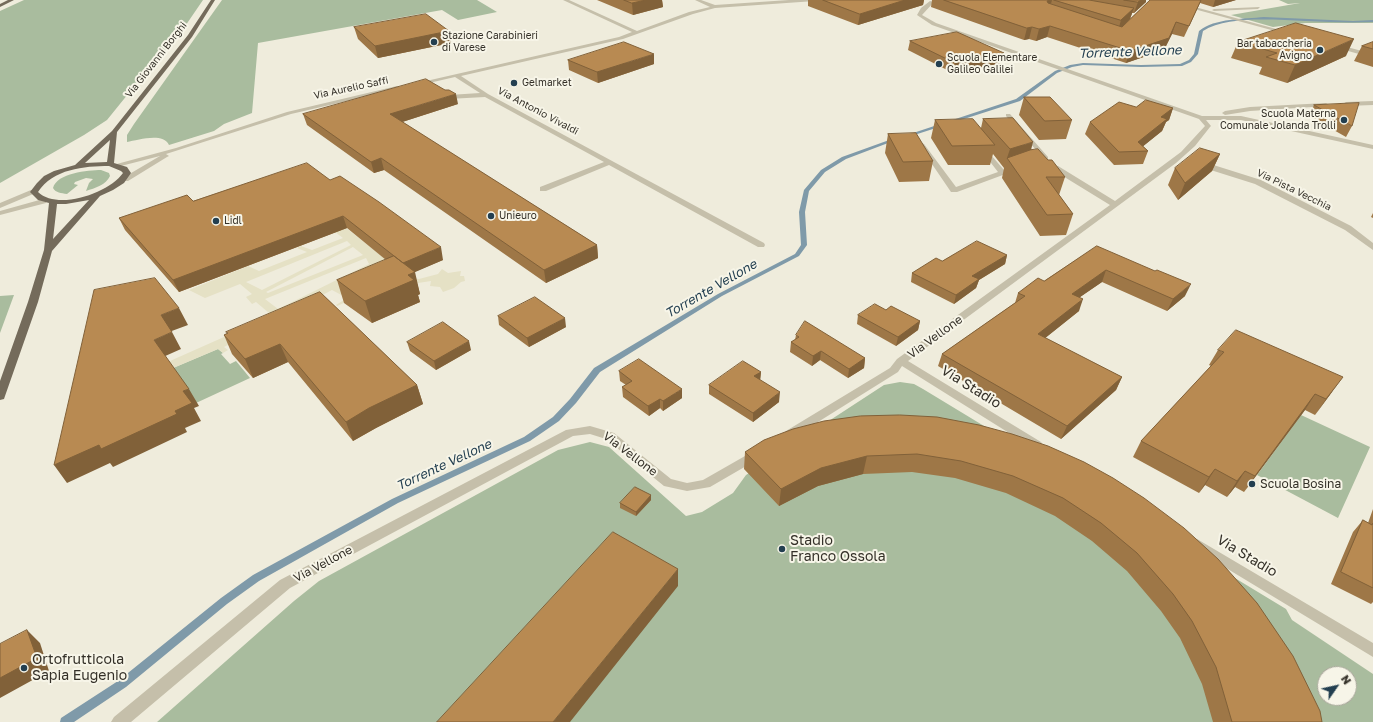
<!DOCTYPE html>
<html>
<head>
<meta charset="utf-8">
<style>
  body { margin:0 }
  #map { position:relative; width:1373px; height:722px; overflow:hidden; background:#efecdc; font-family:"Golos Text",sans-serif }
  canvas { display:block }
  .north { position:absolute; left:1317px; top:666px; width:40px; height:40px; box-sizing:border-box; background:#f7f5e8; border:1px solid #a9a69b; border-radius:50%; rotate:56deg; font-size:11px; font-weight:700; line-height:16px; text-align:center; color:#343028 }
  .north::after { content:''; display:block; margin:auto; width:14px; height:18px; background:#233f50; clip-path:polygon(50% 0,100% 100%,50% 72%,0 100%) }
</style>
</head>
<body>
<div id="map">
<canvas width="1373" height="722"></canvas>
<div class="north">N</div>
</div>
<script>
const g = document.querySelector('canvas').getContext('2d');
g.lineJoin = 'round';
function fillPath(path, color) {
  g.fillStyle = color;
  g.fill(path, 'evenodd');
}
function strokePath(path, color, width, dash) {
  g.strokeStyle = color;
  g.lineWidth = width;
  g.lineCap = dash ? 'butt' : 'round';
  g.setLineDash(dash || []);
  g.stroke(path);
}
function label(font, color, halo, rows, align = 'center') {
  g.font = font + ' "Golos Text",sans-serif';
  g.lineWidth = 4;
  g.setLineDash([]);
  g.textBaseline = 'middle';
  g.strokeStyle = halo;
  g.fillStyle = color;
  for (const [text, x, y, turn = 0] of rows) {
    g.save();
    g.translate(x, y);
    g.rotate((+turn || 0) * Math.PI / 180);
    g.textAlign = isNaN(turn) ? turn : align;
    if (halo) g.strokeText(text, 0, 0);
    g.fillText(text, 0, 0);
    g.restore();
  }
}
fillPath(new Path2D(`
  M24,0h179l-26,38 -32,35 -38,47 -23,15 -84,48v-172z
  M222,0h255l20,12 -39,8 -16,-10 -184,33 -6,70 -28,11 -10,7 -45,14c-6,-13 -31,-5 -42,-3v-7l7,-11z
  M1279,0h94v23h-68l-32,4 -42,-12 69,-12 -12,1z
  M101,170l8,3 1,3c-4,9 -15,12 -24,15l3,-8 4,-4 -7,-1 -11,4 -1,2 4,1 -11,9c-6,-1 -11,-1 -14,-6 4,-15 35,-18 48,-18z
  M14,295l-14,38v-37z
  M218,349l5,4 -2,1 9,10 6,-3 14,17 -54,25 -30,-32z
  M900,382l14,2 9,5 363,220 6,11 81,54v48h-1216l137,-121 25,-20 239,-131 32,-8 19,5 77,69 16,-4 31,-19 13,-18 138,-90zM1325,674h24v24h-24z
  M1301,415l69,32 -32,71 -81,-43z`), '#a9bc9e');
fillPath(new Path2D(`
  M346,228l64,50 9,1 19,-5 4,-5 6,4 13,-2 -1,5h4l1,5 -4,1 -7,6 -11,4 -3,-5 -10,-1 1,-5 -13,2 -10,-1 -8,-4 -63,28 -1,-1 11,-7 -15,-8 -108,57 4,3 -5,3 -5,-4 -52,22 -5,-6 63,-28 45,-24 -13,-11 -4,2 -6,-7 6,-3 -12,-10 -35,14 -16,-8 59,-24 11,5 48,-19 -10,-4 4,-2 11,4 31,-12 -8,-6zM347,241l4,4 -89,45 -16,-8zM353,247l10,8 -95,38 -2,-1zM366,258l3,6 -91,45 -13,-10z`), '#e5e1c5');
fillPath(new Path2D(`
  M1264,17l89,4 20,-1v2c-23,1 -45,0 -68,-1 -29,-1 -77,-6 -102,10l-5,23 -7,8 -9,4 -41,1 -58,-2 -11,2 -15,6 -37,28 -112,36 -4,-1 112,-37 39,-28 15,-6 13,-2 58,2 39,-1 9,-4 5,-6 5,-23c16,-13 45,-12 65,-14z
  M892,139l4,1 -50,19 -21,13 -16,19 -4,21 2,33 -8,11 -77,40 -122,76 -24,31 -17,18 -29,20 -132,62 -139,78 -32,23 -101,83 -52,35h-14l1,-4 57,-37 103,-83 32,-23 139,-76 132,-62 29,-20 17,-18 24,-31 124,-74 77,-40 6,-9 -2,-33 5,-22 17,-20 21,-13z`), '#7f9aa9');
fillPath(new Path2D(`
  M563,0h6l68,31 52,-19 21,-5 -15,-7h6l14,5 74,-5h28l-2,1 -100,7 -22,6 -70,25 -162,37 27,18 276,149 1,2 -1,2h-6l-149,-82 -63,26h-6v-4l64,-25 -119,-65 -37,2 -7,-4v-2l8,2 31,-2 -25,-16 -39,9 -3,-2 206,-47 13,-5z
  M1161,0h8l122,33 -5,1z
  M930,1l4,1 -12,13 14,8 266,93h39l132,29v4l-132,-29h-35l5,6 -1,1 -15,19 -19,17 -268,198 133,81 2,3 -2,3h-8l-131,-82 -4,6 -104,65h-8l-2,-3 2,-3 104,-63 7,-9 213,-154 -57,-35 -6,-1v-4l11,1 57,35 66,-49 24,-26 -6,-7 -267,-94 -15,-10 4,-7z
  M1260,7l-2,2 -44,2 -2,-1 2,-1z
  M1336,44l37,10v4l-39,-11v-2z
  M397,86l2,1v2l-108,25 -125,40 3,2 -2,1 -39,24h-6l-1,-2 39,-23 -43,11 -4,-2 63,-17 111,-36z
  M1373,101v4l-27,1 -3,-2 3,-2z
  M1326,103l3,2 -1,1 -78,5 -25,4 -3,-2 3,-2 25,-4z
  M1006,114h4l38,43v2h-4l-38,-43z
  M922,143l2,1 32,43 42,-15 -17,-22v-2h4l19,22 11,-3 4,2 -62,23h-6l-32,-47z
  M1198,162h6l57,18 90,46 22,17v7l-28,-20 -90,-46 -57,-18z
  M31,190h3l4,2 -38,16v-5z
  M43,199l4,2 -1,2 -46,12v-4z
  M590,426l24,7 57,46 16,4 16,-3 49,-28 4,-1 4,1 2,3 -2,3 -50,29 -23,4 -23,-5 -58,-47 -16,-5 -17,2 -283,152 -159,134h-20l3,-5 166,-137 286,-150z
  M1197,539l176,104v14l-180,-109 -2,-4 2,-4z`), '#c5bfaa');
fillPath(new Path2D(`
  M8,0h6l-14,7v-3z
  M211,0h4l-23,37 -75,95 -3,31 13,4 4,6 -7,10 -11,7 -13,6 -48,55 -14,51 -33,94 -1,3 -4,1v-19l28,-79 16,-52 5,-47 -11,-3 -8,-8 7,-9 7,-7 10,-5 21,-6 37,-34 76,-96zM110,140l-3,22 -22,1zM109,166l12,5 2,2c-14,20 -65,38 -85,19 15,-23 46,-26 71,-26zM89,200l-36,39 4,-35h9z`), '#746b5b');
fillPath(new Path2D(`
  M597,0h65l1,7 -30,8z
  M808,0h123h-7l-1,5 -65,20 -50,-19z
  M932,0h214v2l-12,11h-2l-2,6 -8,8 28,-27h86l-23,7 -13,-4 -16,34 -12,-3 -8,16 -38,13 -79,-26 -11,4 -7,-2 -5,1 -93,-33z
  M354,27l95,4 2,12 -73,15 -20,-19z
  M910,41l92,22 -49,10 -45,-23z
  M1238,42l108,14 -59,27 -28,-9 3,-7 -31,-9z
  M1373,42v25l-19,-6 8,-15z
  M568,60l86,4 -56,19 -29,-13z
  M1024,97l48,23 -6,19 -27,1 -20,-25z
  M458,104l-56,18 195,123 1,13 -52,25 -162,-113 -10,3 -67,-48 -4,-11z
  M1314,105l38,21 -6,11 -37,-21z
  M1136,107l37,1 -4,12 -3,2 -4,9 -19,15 5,5 -5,13 -29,1 -29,-31 5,-12z
  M983,119l65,41 17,17 -6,18 14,19 -7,21 -26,1 -38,-58 2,-10 -11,-14 -3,11h-42l-17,-27 4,-18 46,8z
  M888,134l45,27 -4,20 -30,1 -14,-29z
  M1220,154l-8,17 -34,29 -10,-15 7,-17z
  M330,180l113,80 -29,12 6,22 -2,1 2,7 -48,21 -28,-20 -7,-23 49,-20 -39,-32 -168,64 -54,-62 -6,-12 74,-17z
  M1373,213v5l-2,-1z
  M1097,246l88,50 -18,15 -65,-29 -22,15 -1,14 -34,27 77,39 -6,13 -55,49 -123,-73 4,-12 73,-51 3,-10 26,-12z
  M1007,255l-2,9 -26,16 -3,8 -22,16 -43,-22 1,-9 30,-12z
  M320,292l97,93 6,19 -47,24 -23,13 -65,-79 -35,16 -21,-24 -8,-19z
  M886,310l34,11 -2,9 -22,16 -39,-22 1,-9z
  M498,316l68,11 -37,20 -30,-22z
  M796,335l69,23 -1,10 -16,10 -28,-18 -8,6 -22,-14 1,-10 4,-2z
  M407,342l64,8 -35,20 -26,-19z
  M1218,350l114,42 -17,23 -10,-5 -61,82 -9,-5 -8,10 -22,-12 -6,8 -66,-36 8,-16 70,-75 -2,-1z
  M619,371l63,27 -19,13 -3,-3 -11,8 -26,-19 -1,-10 4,-2 -6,-4z
  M761,372l-1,8 19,22 -26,20 -44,-28v-9z
  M1012,434l310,288h-109l-11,-38 -22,-46 -19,-27 -34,-40 -35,-30 -37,-25 -49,-23 -51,-15 -43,-6 -49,2 -45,12 -39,20 -35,-37 1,-17z
  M651,495v5l-15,16 -16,-8v-5z
  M1373,509v93l-2,2 -40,-20 22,-52 10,-12 5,3z`), '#9e7747');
fillPath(new Path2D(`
  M646,0h16l1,7 -30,8 -1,-12z
  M905,0h19l-1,5 -65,20 2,-11z
  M1051,0h1l-3,11 -2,-10z
  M1141,0h5v2l-12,11 4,-11z
  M1215,0h21l-23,7z
  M1134,8l-4,11 -12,12 3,-11z
  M1176,22l-4,12 -8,16 -38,13 4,-12z
  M1050,26l-3,11 -11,4 3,-12z
  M1032,27l-3,12 -5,1 3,-12z
  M449,31l2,12 -73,15 -3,-12z
  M1354,39l-8,17 -59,27 8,-18z
  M1004,53l-2,10 -49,10 2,-10z
  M654,54v10l-56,19 -1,-11z
  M456,94l2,10 -65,21 -3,-11z
  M1173,108l-4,12 -3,2 -4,9 -26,21 2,-10 23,-25z
  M1033,142l-5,20 -21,-4 3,-9z
  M1220,154l-8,17 -34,29 7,-17z
  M381,158l3,12 -10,3 -3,-11z
  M343,216l4,12 -168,64 -6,-12z
  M597,245l1,13 -52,25 -2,-13z
  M441,247l2,13 -37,16 -3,-13z
  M1007,255l-2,9 -26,16 -3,8 -22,16 2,-9 16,-19z
  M1106,270l-4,12 -35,24 5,-12z
  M415,272l5,22 -2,1 2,7 -48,21 -7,-22 43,-26z
  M1191,284l-6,12 -18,15 6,-12z
  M1083,299l-4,12 -45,36 4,-13z
  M179,308l9,17 -19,7 -8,-17z
  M565,318l1,9 -37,20 -2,-9z
  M920,321l-2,9 -22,16 2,-9z
  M172,332l9,17 -18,8 -9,-17z
  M469,341l2,9 -35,20 -2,-9z
  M280,344l8,18 -35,16 -8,-19z
  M821,351l-1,9 -8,6 1,-10z
  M865,358l-1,10 -16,10 1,-9z
  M761,372l-1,9 -6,-5z
  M1122,377l-6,13 -55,49 6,-13z
  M1343,377l-11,15 -17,23 11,-16z
  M417,385l6,19 -47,24 -23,13 -7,-19 23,-14z
  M189,389l10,17 -5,2 7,13 -16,7 2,4 -74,35 -3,-4 -43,20 -13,-18 129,-74z
  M682,389v9l-19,13v-10z
  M780,392l-1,10 -26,20v-9z
  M1315,394l-10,16 -61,82 11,-16z
  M660,399v9l-11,8 -1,-10z
  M867,456l-4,18 -45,12 -39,20 2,-17 40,-21z
  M1215,469l-10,16 -6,8 10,-16z
  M1245,471l-10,16 -8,10 10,-16z
  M651,495v5l-15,16v-4z
  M678,569v17l-108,136h-17z
  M27,630l13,13 9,28 -49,27v-20z`), '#816139');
const building = new Path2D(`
  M624,0h22l-14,3z
  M823,0h82l-45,14z
  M944,0h107l-4,1 1,2 74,24 28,-27h51l-12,26 -13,-4 -7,16 -39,13 -80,-25 -11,3 -7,-2 -5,1z
  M1054,0h35l45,8 -13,12z
  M1124,0h17l-3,2z
  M426,14l23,17 -74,15 -21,-19z
  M1296,23l58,16 -59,26 -29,-8 11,-4 -39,-11z
  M957,32l47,21 -49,10 -45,-22z
  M624,42l30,12 -57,18 -29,-12z
  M1373,42v7l-11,-3z
  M426,79l19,11h4l7,4 -66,20 207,131 -53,25 -163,-112 -10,4 -68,-48z
  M1024,97h26l22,23 -27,1z
  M1146,100l27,8 -12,9 6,2 -29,23 10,9 -29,1 -29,-30 29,-20 17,5z
  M1359,103l-7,23 -38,-21z
  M1013,118l20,24 -23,7 -27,-30z
  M973,119l22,26 -43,1 -17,-26z
  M916,133l17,28 -30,1 -15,-28z
  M1200,148l20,6 -35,29 -10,-15z
  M1038,149l10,11h4l13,17h-19l27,37 -26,1 -40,-57 23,-8z
  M307,163l23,17 10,-4 39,26 62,45 -38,16 -60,-47 -170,64 -54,-62 68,-23 6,6z
  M977,241l30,14 -35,21 7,3 -23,16 -44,-22 24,-15 6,3z
  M1097,246l58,25 2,-1 34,14 -18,15 -67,-29 -34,24 11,5 -45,35 84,43 -55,49 -125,-72 83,-58 -7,-3 20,-15 6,3z
  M394,256l21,16 -7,3 6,5 -49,21 -28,-21z
  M155,278l24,30 -18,7 11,17 -18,8 35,49 -6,2 9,12 -17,8 2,3 -76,35 -2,-4 -45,20 40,-175z
  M320,292l97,93 -48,23 -23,14 -66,-78 -35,15 -21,-24 4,-2 -2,-1z
  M535,297l30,21 -38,20 -29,-22z
  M875,304l11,6 5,-4 29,15 -22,16 -40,-22z
  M805,321l60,37 -16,11 -28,-18 -8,5 -22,-14 8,-5 -3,-2z
  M443,322l26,19 -35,20 -27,-19z
  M1236,330l107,47 -17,22 -11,-5 -60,82 -10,-5 -8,10 -22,-12 -6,8 -68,-36 83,-89 -6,-2z
  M639,359l43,30 -19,12 -3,-2 -12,7 -26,-19 10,-6 -13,-10z
  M743,361l18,11 -7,4 26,16 -27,21 -44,-28z
  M900,415l37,2 42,8 33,9 36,12 36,16 29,16 31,20 40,30 34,31 39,44 36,53 27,55 2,11h-90l-16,-55 -24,-46 -19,-27 -36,-41 -36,-30 -38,-25 -50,-22 -52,-15 -44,-7 -50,2 -46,12 -40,21 -36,-37 19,-12 29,-11 31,-8 36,-5z
  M635,487l16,8 -15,17 -16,-9z
  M1363,520l9,5 1,-2v65l-32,-16z
  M613,532l65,37 -125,153h-116z
  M27,630l10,28 -37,20v-34z`);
fillPath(building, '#b88a52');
strokePath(building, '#816139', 1);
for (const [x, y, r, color] of [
  [434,42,4,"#233f50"],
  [1320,50,4,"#233f50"],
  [939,64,4,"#233f50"],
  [514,83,4,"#233f50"],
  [1344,120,4,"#233f50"],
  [491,216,4,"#233f50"],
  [216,221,4,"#233f50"],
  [1252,484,4,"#233f50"],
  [782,549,4,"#233f50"],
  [24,668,4,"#233f50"]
]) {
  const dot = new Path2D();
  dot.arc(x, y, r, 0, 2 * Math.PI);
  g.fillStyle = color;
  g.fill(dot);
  strokePath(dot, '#f7f5e8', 1.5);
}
label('10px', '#343028', '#f7f5e8', [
  ["Stazione Carabinieri",442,36],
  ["di Varese",442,48],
  ["Bar tabaccheria",1312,44,"right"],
  ["Avigno",1312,56,"right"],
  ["Scuola Elementare",947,58],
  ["Galileo Galilei",947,70],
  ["Gelmarket",522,83],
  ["Scuola Materna",1336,114,"right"],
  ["Comunale Jolanda Trolli",1336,126,"right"],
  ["Unieuro",499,216],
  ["Lidl",224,221]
], 'left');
label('10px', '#343028', '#f7f5e8', [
  ["Via Giovanni Borghi",156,60,-52],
  ["Via Aurelio Saffi",351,88,-12],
  ["Via Antonio Vivaldi",538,111,28],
  ["Via Pista Vecchia",1294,190,26]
]);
label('12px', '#343028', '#f7f5e8', [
  ["Via Vellone",935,337,-36],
  ["Via Vellone",630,454,37],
  ["Via Vellone",323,564,-28]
]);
label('12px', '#343028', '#f7f5e8', [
  ["Scuola Bosina",1260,484]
], 'left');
label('italic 13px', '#233f50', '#f7f5e8', [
  ["Torrente Vellone",1130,52,-2],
  ["Torrente Vellone",711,289,-30],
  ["Torrente Vellone",444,465,-25]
]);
label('14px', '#343028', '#f7f5e8', [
  ["Via Stadio",971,387,32],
  ["Via Stadio",1247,556,31]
]);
label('14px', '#343028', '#f7f5e8', [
  ["Stadio",790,541],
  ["Franco Ossola",790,557],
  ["Ortofrutticola",32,660],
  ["Sapia Eugenio",32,676]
], 'left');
</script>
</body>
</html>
